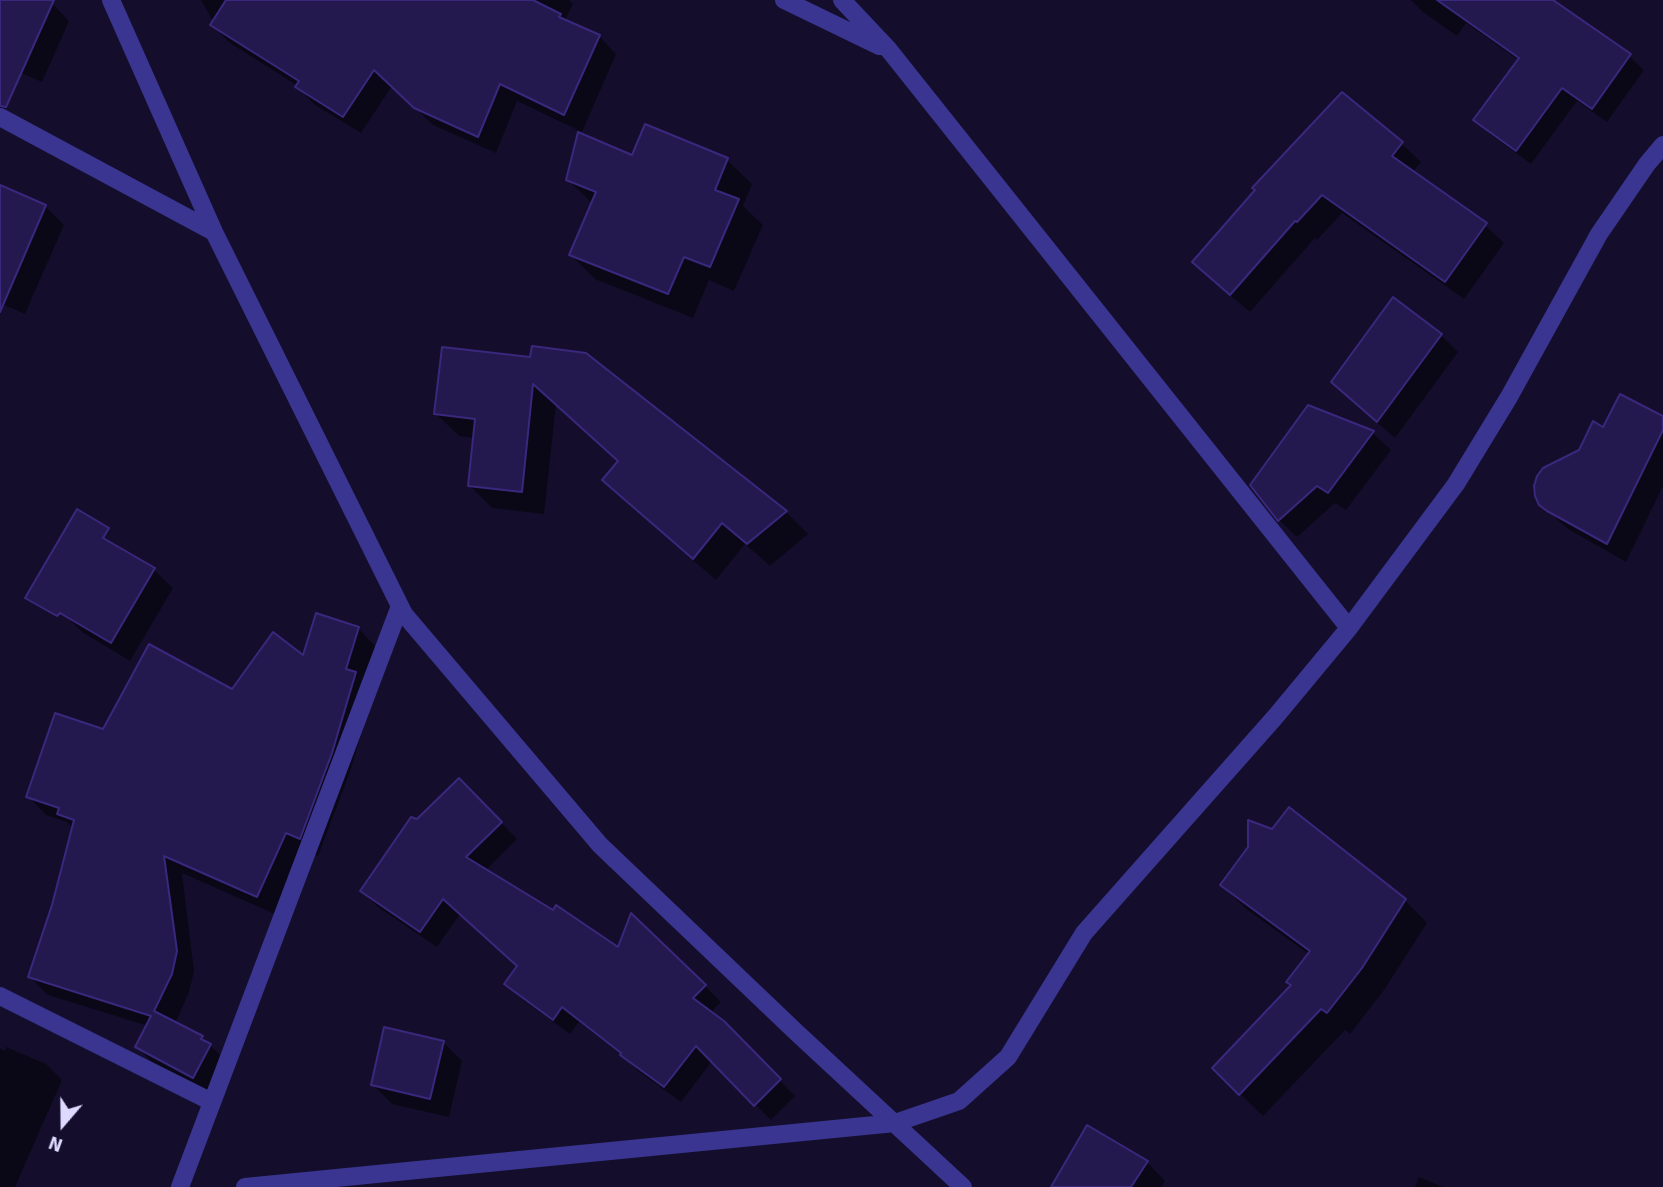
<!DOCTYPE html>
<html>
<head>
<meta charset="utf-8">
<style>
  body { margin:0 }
  #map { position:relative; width:1663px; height:1187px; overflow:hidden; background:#140e2c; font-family:Signika,sans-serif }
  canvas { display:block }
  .north { position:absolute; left:28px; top:1089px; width:70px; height:70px; -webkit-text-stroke:5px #140e2c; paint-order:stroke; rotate:200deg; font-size:19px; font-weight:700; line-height:28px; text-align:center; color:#dedaff }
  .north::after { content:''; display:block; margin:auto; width:24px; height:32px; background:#dedaff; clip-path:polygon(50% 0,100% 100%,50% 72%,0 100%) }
</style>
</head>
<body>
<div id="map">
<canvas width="1663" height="1187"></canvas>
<div class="north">N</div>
</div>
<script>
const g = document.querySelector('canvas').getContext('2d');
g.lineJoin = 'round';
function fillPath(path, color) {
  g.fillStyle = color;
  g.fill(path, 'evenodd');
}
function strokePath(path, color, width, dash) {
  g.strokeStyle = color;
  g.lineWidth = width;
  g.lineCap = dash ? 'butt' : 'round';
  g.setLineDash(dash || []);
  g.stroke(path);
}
fillPath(new Path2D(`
  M0,0h45l7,3 17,18 -27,61 -42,-18z
  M201,0h368l4,4 -8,16 34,16 17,18 -34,78 -65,-31 -21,52 -63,-28 -41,-39 -31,47 -46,-28 -18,-18 1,-1 -68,-43 -18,-18 2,-2z
  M1411,0h139l79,56 15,14 -37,52 -30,-21 -46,63 -41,-30 -14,-14 44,-59 -54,-38 -9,13 -34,-24z
  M1342,94l60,50 19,18 -9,11 73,52 19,18 -40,56 -122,-86 -25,27 -2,-2 -65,74 -37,-31 -18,-19z
  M646,126l81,34 25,24 -9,22 20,19 -29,66 -25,-11 -16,38 -98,-39 -24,-24 22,-51 -25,-24 65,-23z
  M0,187l45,19 19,19 -39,89 -25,-11z
  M1393,300l48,35 17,17 -63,86 -45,-39 -17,-17z
  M585,354l201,158 22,22 -38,32 -25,-22 -29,36 -89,-77 -23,-23 16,-18 -64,-58 -12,110 -52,-6 -23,-23 5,-47 -15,-2 -23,-22 96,-55z
  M1308,407l65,26 18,17 -45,60 -11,-7 -38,34 -18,-17z
  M1663,418v68l-37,76 -58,-33 -28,-25 40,-53 24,-22z
  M154,570l19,18 -43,73 -48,-29 -19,-19z
  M358,628l18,19 -2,44 -24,81 -32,84 -14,-6 -29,64 -93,-41 12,98 -5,21 -14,32 27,13 26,26 -17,32 -56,-30 -18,-18 11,-21 -100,-31 -18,-18 23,-71 20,-78 -6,-6 -21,-7 -18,-19 76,-65 129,-40 71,-33z
  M459,780l58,59 -32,32 133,79 87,36 16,16 -11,11 13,10 72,73 -24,24 -59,-59 -31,41 -43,-31 -14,-14 -45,-35 -9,12 -47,-34 -17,-16 12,-18 -58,-52 -23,33 -59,-40 -16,-16 55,-69z
  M1222,885l183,15 22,23 -43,67 -34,44 -5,-4 -82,86 -26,-25 73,-136 -65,-47z
  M443,1042l19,19 -13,56 -57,-13 -19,-19z
  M6,1047l40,17 16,16 -47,107h-15v-139l5,3z
  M1147,1162l18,19 -4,6h-108z
  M1419,1177l24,10h-28z`), '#0007');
const building = new Path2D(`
  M0,0h54l-48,107 -6,-1z
  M226,0h307l28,14 -2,3 41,18 -36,80 -64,-31 -22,53 -64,-29 -40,-38 -31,47 -48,-30 4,-6 -89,-56z
  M1437,0h116l78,54 -39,55 -30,-21 -46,63 -43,-31 46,-62z
  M1342,92l61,50 -11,14 95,67 -42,59 -123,-87 -25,27 -2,-1 -65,74 -38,-33 63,-72 -3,-2z
  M645,124l83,34 -13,32 24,9 -29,68 -26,-10 -16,37 -99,-39 27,-63 -30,-12 12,-48 54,23z
  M0,185l46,20 -46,107z
  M1393,297l49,37 -65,88 -46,-40z
  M532,346l54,7 201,158 -40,33 -25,-21 -29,36 -91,-79 16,-19 -85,-77 -11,108 -54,-6 7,-67 -41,-5 8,-67 88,10z
  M1620,394l43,22v14l-56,114 -60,-33 -8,-6 -4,-9 -1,-10 3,-10 6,-8 36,-18 14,-29 10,6z
  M1308,405l66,26 -46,62 -11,-7 -39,35 -28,-36z
  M77,509l32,19 -6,10 52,30 -44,75 -51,-30 -3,3 -32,-18z
  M316,613l43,14 -13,42 10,3 -24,81 -32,86 -14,-6 -29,64 -93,-41 13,95 -5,23 -18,37 49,25 -2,3 10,5 -18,34 -58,-31 16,-31 -123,-39 24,-72 22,-85 -17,-6 2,-6 -33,-11 29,-84 48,16 46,-85 83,45 41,-57 30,23z
  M459,778l43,44 -36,35 87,53 3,-5 62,42 13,-34 75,72 -13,13 31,23 57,58 -27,27 -58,-60 -32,41 -44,-32 1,-2 -59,-46 -9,13 -49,-36 13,-18 -74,-67 -23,33 -60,-41 51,-74 6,2z
  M1289,807l117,92 -44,69 -35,45 -6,-4 -82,86 -27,-27 79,-83 -5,-3 24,-31 -90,-66 28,-38v-27l24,9z
  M384,1027l60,14 -14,58 -59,-14z
  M1087,1125l61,36 -17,26h-80z`);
fillPath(building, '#24194f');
strokePath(building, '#39287d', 2);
strokePath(new Path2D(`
  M111,0l103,232 190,382 196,231 196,187 167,155
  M784,0l95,46
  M842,0l47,50 460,578
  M0,117l214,115
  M0,996l212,106
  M180,1187l220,-581
  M245,1187l650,-64 64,-22 49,-44 76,-124 192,-217 73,-88 107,-144 53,-87 90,-163 48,-70 16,-19`), '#393590', 18);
</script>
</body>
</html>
